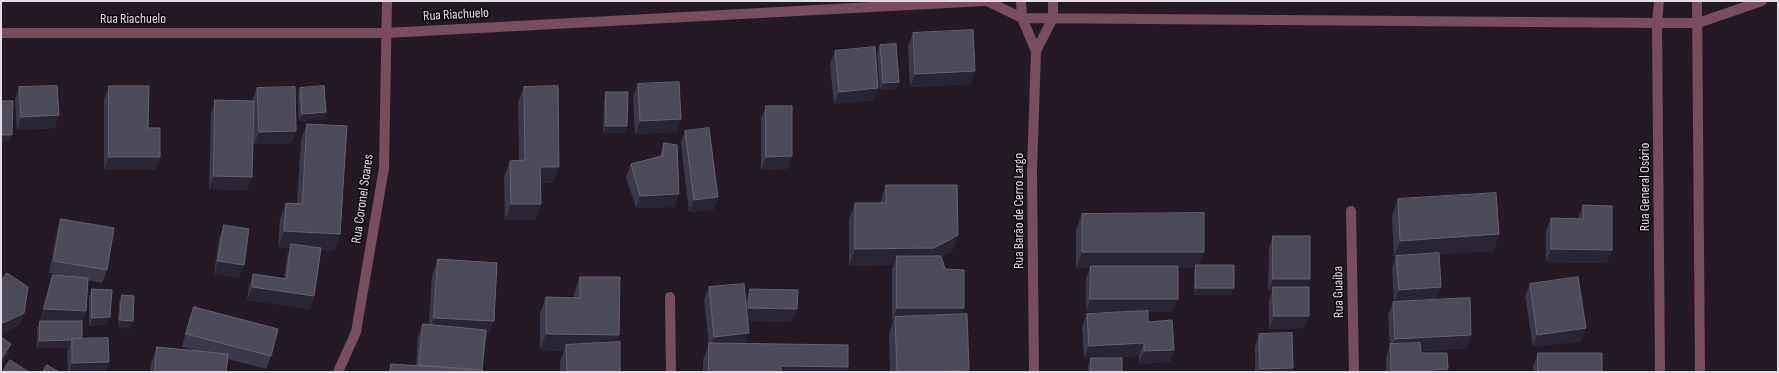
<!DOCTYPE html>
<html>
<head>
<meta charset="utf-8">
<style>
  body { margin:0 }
  #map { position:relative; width:1779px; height:373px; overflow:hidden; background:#241a26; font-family:"Sofia Sans Condensed",sans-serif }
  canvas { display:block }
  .frame { position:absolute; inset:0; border:2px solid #e3dce4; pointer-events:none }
</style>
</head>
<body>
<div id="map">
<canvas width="1779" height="373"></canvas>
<div class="frame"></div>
</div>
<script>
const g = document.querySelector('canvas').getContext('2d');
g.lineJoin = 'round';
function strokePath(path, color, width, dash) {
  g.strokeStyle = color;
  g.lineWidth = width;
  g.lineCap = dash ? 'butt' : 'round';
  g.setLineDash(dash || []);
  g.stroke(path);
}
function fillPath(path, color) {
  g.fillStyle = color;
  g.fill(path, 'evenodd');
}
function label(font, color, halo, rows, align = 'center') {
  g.font = font + ' "Sofia Sans Condensed",sans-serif';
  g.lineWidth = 3;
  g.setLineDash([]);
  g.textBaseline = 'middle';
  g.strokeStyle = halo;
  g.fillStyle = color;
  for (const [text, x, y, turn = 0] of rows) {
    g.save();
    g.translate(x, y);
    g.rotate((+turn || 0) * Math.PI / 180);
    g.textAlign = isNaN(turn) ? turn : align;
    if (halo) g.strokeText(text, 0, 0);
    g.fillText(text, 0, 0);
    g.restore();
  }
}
strokePath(new Path2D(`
  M987,1l35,17 635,5h41l64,-22
  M1021,1l1,17 14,33
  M1659,1l-2,22 3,349
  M1697,1l3,371
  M1,33h385l598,-32
  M1351,211l3,161
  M670,297l1,75
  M338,372l18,-40 28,-164 3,-167
  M1034,372l-2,-201 4,-120 17,-33v-17`), '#7a4d5e', 10);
fillPath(new Path2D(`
  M913,33l58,51 -61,3 -2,-41z
  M880,45l17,44 -17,1 -3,-37z
  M835,51l39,49 -40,4 -4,-40z
  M638,84l43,35 -5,13 -41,2 -2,-38z
  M109,86l39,42 12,29 -5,13h-51v-71z
  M19,87l40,28 -5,13 -37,2 -2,-30z
  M524,87l29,96h-13l1,21 -6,16h-30l-1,-43 6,-16 9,-1 -1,-57z
  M257,88l39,43 -5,12 -37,1 -1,-22 -1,55 -5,13 -38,-1 2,-76 4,-13 37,1z
  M300,88l26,24 -3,7 -24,2 -1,-26z
  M606,92l21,34 -2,7h-22l1,-34z
  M766,106l26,50 -4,13 -27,1v-51z
  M307,124l33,110 -6,17 -13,-1 -7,46 -4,13 -63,-9 2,-13 4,-13 31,4 3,-22 3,-8h-12l2,-29 6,-16h11l4,-63z
  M685,131l33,66 -5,13 -24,2 -8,-69z
  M664,143l15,51 -5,13 -38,1 -10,-31 5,-13 29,-8z
  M886,185l72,50 -6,16 -11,6 21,57 6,58h-78l-1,-38 4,-13h-1v-52l2,-4 -45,1v-47l6,-16h25z
  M1398,199l101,35 -6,17 -54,3 -3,45 -28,2 63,34 -4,13 -47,3 1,2 26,19h-61v-15l4,-11 -2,-31 5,-13h1l-2,-34 4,-11h-2l-2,-41z
  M1583,205l24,58 -61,-1v-31l5,-13 27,1z
  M1082,214l117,51 32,30h-37v-23l1,-4h-17l-5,44h-25v10l26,28 -4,12 -31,2v-8l-55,2 -2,-32 5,-12 37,-2h-38v-33l4,-11h-14v-38z
  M61,219l46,51 -5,13 -15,-3 -1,31 -4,11v16l27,24 -4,10h-37l-1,-21 2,-3h-32v-20l3,-7 9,-33 4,-13 15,2 -19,-4 8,-42z
  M224,225l15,53 -25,-4 5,-36z
  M1273,236l37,43 -3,8 2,29 -5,12 -35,1v-29l3,-8h-4l1,-44z
  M438,259l50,78h-2l-4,33 1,2h-95l3,-8 25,2 2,-30 5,-12h6l3,-48z
  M580,277l39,58 -3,7 4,30h-60v-11l4,-10 -24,-1v-37l6,-16h28v-4z
  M1530,284l51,57 -48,6 -8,-51z
  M709,287l37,14 4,-12 42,33 -44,-1 -3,23 103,23 -2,5h-143v-12l6,-15 -5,-45z
  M92,289l15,35 -18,2v-29z
  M122,295l8,34 -12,-2 1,-24z
  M194,307l77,49 -5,13 -38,-10 -2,13h-76l1,-9 6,-16 40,4 -15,-4 7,-27z
  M1259,334l34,34 -2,4h-36v-25z
  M1538,353l64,19h-69v-6z
  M1091,358l31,14h-34v-7z`), '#3b3949');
fillPath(new Path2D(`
  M975,71l-4,13 -61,3 5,-13z
  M899,82l-2,7 -17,1 3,-7z
  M878,88l-4,12 -40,4 5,-12z
  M326,112l-3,7 -24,2 3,-7z
  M59,115l-5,13 -37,2 4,-13z
  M681,119l-5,13 -41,2 5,-13z
  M606,126h21l-2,7h-22z
  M296,131l-5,12 -37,1 5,-12z
  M1,135h11l-3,7h-8z
  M792,156l-4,13 -27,1 5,-13z
  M109,157h51l-5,13h-51z
  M540,167h19l-6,16h-19z
  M214,176l38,1 -5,13 -38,-1z
  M679,194l-5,13 -38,1 4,-12z
  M718,197l-5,13 -24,2 5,-12z
  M511,204h30l-6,16h-30z
  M284,231l56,3 -6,17 -43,-3v-4l-1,4h-12z
  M1499,234l-6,17 -96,6 -1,-1v1h-2l6,-16z
  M958,235l-6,16 -24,14 -31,-9 -3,9 -45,1 6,-17z
  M1551,249l61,1 -5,13 -61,-1z
  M1082,252h122l-6,16 -2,-3 -1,3h-104v-2l-1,2h-14z
  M218,261l26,4 -5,13 -25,-4z
  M1273,279h37l-5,13 -32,-5 -1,5h-4z
  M252,287l62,9 -4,13 -63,-9z
  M1441,287l-5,12 -42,3 5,-12z
  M1196,288h38l-3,7h-37z
  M1090,299h88l-5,13h-87z
  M749,308l48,1 -5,13 -48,-1z
  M897,308h67l-4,13 -65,-4 -2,4h-1z
  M44,309l42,2 -5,12 -41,-1z
  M24,313l-4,12 -19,10v-7l2,-5z
  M1274,316h35l-5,12 -35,1z
  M110,317l-3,7 -18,2 3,-8z
  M434,318l60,3 -6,16 -60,-3z
  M120,320l13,1 -3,8 -12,-2z
  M1586,328l-5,13 -48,6 4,-12z
  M749,333l-5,13 -35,3 5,-12z
  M546,334l73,1 -6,16 -47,-6 -2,6 -24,-1z
  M1471,335l-4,13 -76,4 4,-13z
  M71,340l-2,8h-32l3,-7z
  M1144,343l-5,13 -55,2 5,-12z
  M11,344l-4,13 -6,8v-6z
  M1174,350l-4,12 -31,2 5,-13z
  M109,362l-4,10h-36l3,-9z
  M781,366l67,1 -2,5h-67z
  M1293,368l-2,4h-33l2,-3z
  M1448,369l-1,3h-17l1,-2z
  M969,370l-1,2h-43z`), '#2a2534');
const building = new Path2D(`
  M973,30l2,41 -60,3 -2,-41z
  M896,44l3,38 -16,1 -3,-38z
  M875,47l3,41 -39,4 -4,-41z
  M679,82l2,37 -41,2 -2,-37z
  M57,86l2,29 -38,2 -2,-30z
  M109,86h40l-1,42h12v29h-51z
  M324,86l2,26 -24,2 -2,-26z
  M558,86l1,81h-19l1,37h-30l-1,-43 15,-1 -1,-73z
  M295,87l1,44 -37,1 -2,-44z
  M606,92h22l-1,34h-21z
  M215,100l39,1 -2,76 -38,-1z
  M1,101h12l-1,34h-11z
  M766,106h26v50l-26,1z
  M307,124l40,2 -7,108 -56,-3 2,-28 16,1z
  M709,128l9,69 -24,3 -9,-69z
  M664,143l13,2 2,49 -39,2 -9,-32 31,-8z
  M886,185h71l1,50 -24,13 -79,1v-46h31z
  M1496,193l3,41 -99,7 -2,-42z
  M1583,205l29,1v44l-61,-1v-31l32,1z
  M1204,213v39h-122v-38z
  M61,219l53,9 -7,42 -53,-9z
  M224,225l25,4 -5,36 -26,-4z
  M1273,236h37v43h-37z
  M291,244l30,4 -7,48 -62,-9 1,-13 33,5z
  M1439,253l2,34 -42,3 -3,-34z
  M897,256h44l4,13 19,1v38h-67z
  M438,259l59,4 -3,58 -60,-3z
  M1196,265h38v23h-38z
  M1091,266h87v33h-88z
  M7,273l21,14 -4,26 -21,10 -2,-1v-40z
  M53,275l35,3 -2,33 -42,-2z
  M580,277h40l-1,58 -73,-1v-37l34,1z
  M1578,277l8,51 -49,7 -7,-51z
  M744,284l5,49 -35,4 -5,-50z
  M1273,287h36v29h-35z
  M92,289l20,1 -2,27 -18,1z
  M750,289l48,1 -1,19 -48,-1z
  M122,295l12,1 -1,25 -13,-1z
  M1470,298l1,37 -76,4 -2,-37z
  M194,307l84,22 -7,27 -85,-22z
  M1148,311v11l24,-2 2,30 -30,1v-8l-55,3 -2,-32z
  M967,314l2,56 -44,2h-28l-2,-55z
  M40,321h42v17l-10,1 -1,1 -31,1z
  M423,324l63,6 -4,40 -63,-5z
  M1292,333l1,35 -33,1 -1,-35z
  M1,337l10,7 -10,15z
  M108,338l1,24 -37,1v-24z
  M620,342v30h-53l-1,-27z
  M709,343l139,2v22l-67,-1v6h-72z
  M1420,343l1,10h26l1,16 -17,1v2h-40l-1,-28z
  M157,347l71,7 -2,18h-71z
  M1538,353h64v19h-64z
  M1091,358h31v14h-31z
  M10,360l19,12h-26z
  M391,364l92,6v2h-92z
  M47,365l12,7h-16z`);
fillPath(building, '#4d4b59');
strokePath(building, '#64626f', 1);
label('14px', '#e3dce4', '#0b060b', [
  ["Rua Riachuelo",456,15,-3],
  ["Rua Riachuelo",133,19],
  ["Rua General Osório",1645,187,-90],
  ["Rua Coronel Soares",363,199,-82],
  ["Rua Barão de Cerro Largo",1019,211,-90],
  ["Rua Guaíba",1339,292,-91]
]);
</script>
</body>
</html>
